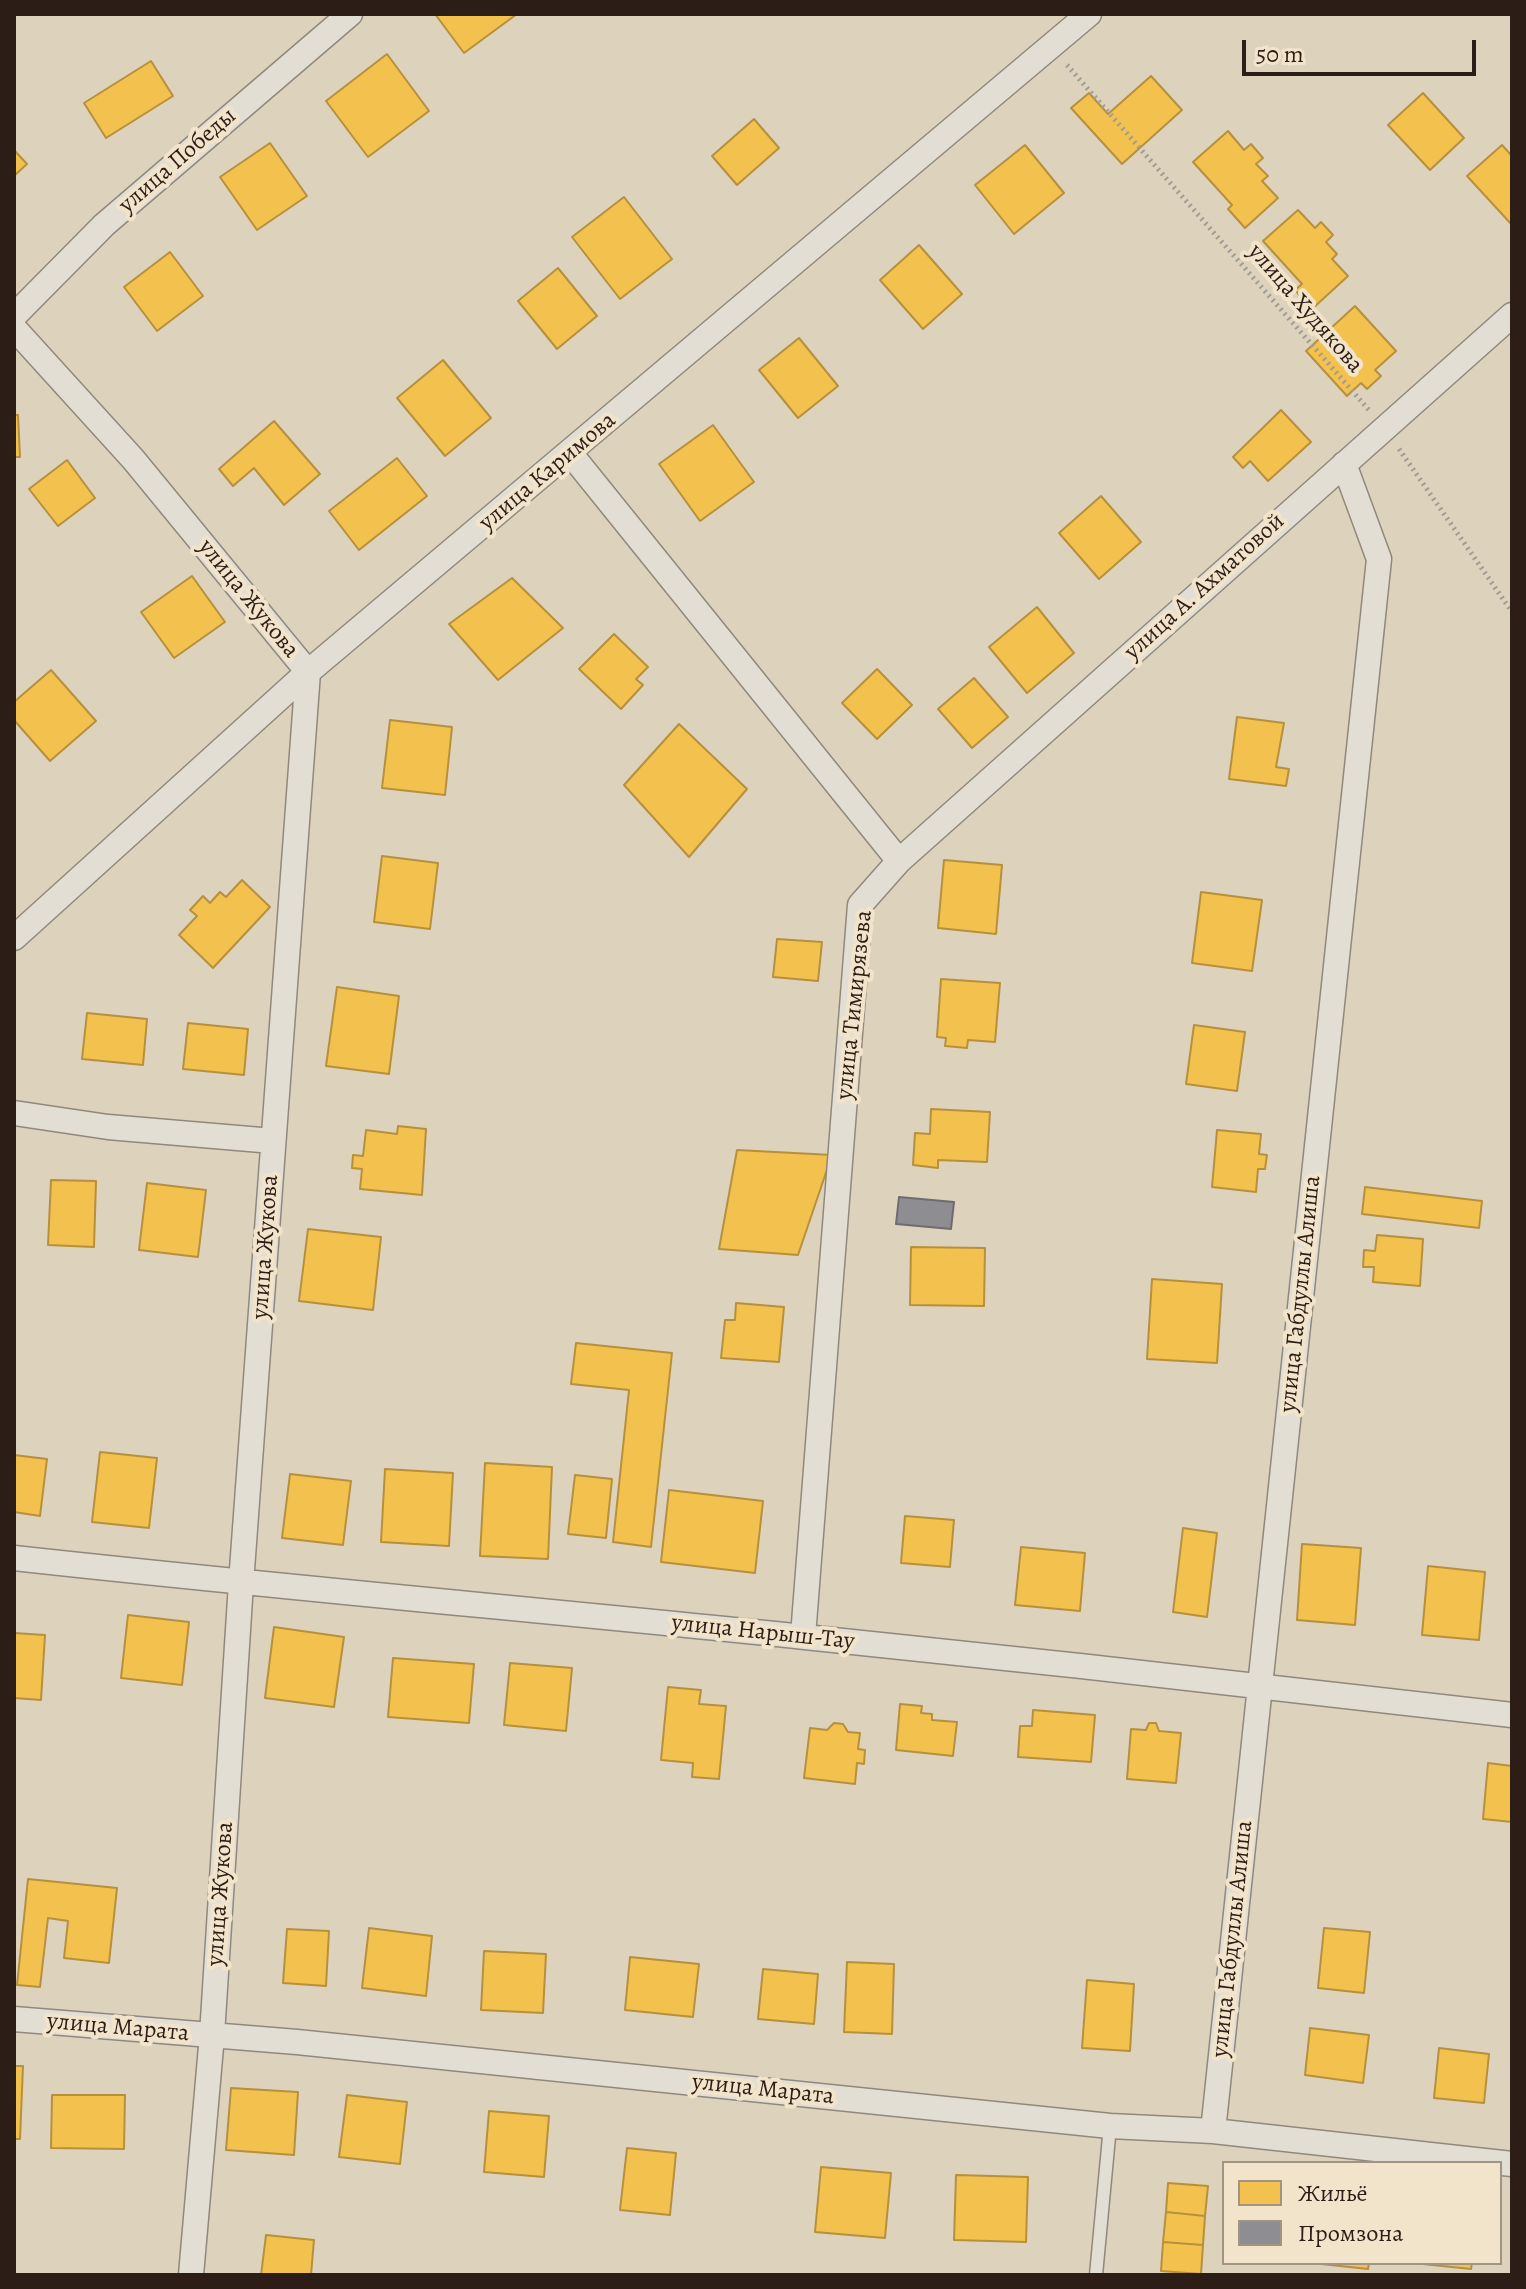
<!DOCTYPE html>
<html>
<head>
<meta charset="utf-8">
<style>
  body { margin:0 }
  #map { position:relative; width:1526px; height:2289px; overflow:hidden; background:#ddd2bc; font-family:Alegreya,serif }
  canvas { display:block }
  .frame { position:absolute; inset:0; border:16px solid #2c1d17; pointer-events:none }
  .legend { position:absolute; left:1222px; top:2161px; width:280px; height:104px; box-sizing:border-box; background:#f1e4ca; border:2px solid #a29482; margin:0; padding:10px 14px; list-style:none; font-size:24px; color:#2c1d17 }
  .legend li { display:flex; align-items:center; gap:16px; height:40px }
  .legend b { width:40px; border:2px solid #a29482 }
  .scale { position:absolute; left:1242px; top:40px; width:234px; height:36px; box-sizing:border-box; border:4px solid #2c1d17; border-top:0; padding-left:10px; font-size:24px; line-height:28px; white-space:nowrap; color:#2c1d17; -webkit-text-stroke:6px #f1e4ca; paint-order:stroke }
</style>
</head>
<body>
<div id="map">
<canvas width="1526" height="2289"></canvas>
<div class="frame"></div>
<ul class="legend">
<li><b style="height:22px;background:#f2c14e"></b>Жильё</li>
<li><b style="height:22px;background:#8d8d92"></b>Промзона</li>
</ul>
<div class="scale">50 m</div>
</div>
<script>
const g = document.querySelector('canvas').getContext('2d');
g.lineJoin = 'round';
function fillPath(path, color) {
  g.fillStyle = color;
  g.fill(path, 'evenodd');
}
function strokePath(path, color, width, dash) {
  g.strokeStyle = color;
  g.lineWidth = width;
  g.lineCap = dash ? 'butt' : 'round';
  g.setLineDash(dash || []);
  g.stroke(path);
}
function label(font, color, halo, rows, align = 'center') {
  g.font = font + ' Alegreya,serif';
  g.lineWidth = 8;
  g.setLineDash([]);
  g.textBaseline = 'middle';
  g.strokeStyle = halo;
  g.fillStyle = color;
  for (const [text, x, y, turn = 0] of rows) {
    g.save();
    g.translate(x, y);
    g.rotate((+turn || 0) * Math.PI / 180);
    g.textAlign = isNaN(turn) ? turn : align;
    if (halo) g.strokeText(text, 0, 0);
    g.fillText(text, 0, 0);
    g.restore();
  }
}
const homes = new Path2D(`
  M435,14h82l-53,39z
  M387,54l42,57 -61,46 -42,-56z
  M151,61l22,35 -67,42 -22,-35z
  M1151,76l31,34 -60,54 -51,-56 18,-15 19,21z
  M1423,93l41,45 -34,32 -42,-45z
  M754,119l25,29 -42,37 -25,-29z
  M1228,131l16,19 7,-6 12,14 -7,6 12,12 -6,5 16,17 -33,30 -17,-19 4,-4 -39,-43z
  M270,143l37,53 -50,34 -37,-53z
  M1025,145l39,48 -50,41 -39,-49z
  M1502,145l10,11v69l-45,-49z
  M14,150l13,14 -13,12z
  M624,197l48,62 -52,40 -48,-62z
  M1298,210l17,18 6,-6 12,13 -7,7 11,12 -5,5 16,17 -36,33 -17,-19 7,-6 -39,-43z
  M919,245l43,49 -39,35 -43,-49z
  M170,252l33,44 -46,35 -33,-44z
  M558,268l39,48 -40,33 -39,-48z
  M1355,306l41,45 -21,19 6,6 -14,13 -6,-6 -14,13 -41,-45z
  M799,338l39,48 -40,32 -39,-48z
  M443,360l48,58 -46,38 -48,-58z
  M1281,410l30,32 -43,39 -18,-20 -7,7 -10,-11z
  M14,415h4l2,42h-6z
  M274,421l46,53 -36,31 -30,-37 -21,18 -14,-17z
  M713,425l41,57 -54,39 -41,-57z
  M397,458l30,38 -68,54 -30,-39z
  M67,460l28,38 -37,28 -29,-37z
  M1101,496l40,46 -42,37 -40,-46z
  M192,576l33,46 -51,36 -33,-46z
  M512,578l51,50 -65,52 -49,-56z
  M1037,607l37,46 -47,40 -38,-46z
  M614,634l34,33 -12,12 7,6 -22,24 -42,-40z
  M877,669l35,36 -35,34 -35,-36z
  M51,670l45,51 -46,40 -36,-41v-18z
  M974,678l34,39 -36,31 -34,-39z
  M1237,717l47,6 -8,44 13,2 -3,17 -57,-7z
  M390,720l62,7 -7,68 -63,-7z
  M679,724l68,65 -58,68 -65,-72z
  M382,856l56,7 -8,66 -56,-7z
  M944,860l58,5 -6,69 -58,-6z
  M242,880l28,27 -57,61 -34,-33 18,-19 -7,-6 13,-14 7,7 10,-11 6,5z
  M1201,892l61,8 -10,71 -60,-8z
  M777,939l45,3 -4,39 -45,-4z
  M941,979l59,4 -5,59 -27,-2 -1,8 -22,-2 1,-8 -9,-1z
  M337,987l62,9 -10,78 -63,-8z
  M87,1013l60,6 -4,46 -61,-6z
  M188,1023l60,6 -4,46 -61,-6z
  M1194,1025l51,7 -8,59 -51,-7z
  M931,1109l59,3 -3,50 -49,-2v8l-25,-3 2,-32 15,1z
  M398,1126l28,3 -4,66 -62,-6 2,-20 -10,-1 1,-13 10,1 3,-26 31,4z
  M1217,1130l44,4 -2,20 8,1 -2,14h-7l-2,23 -44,-5z
  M737,1150l95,5 -34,100 -79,-6z
  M51,1180l45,1 -2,66 -46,-2z
  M147,1183l59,7 -8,67 -59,-7z
  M1365,1187l117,14 -3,27 -117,-14z
  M308,1229l73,8 -8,73 -74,-9z
  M1377,1235l46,4 -3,47 -47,-4 1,-15h-11l1,-17 11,1z
  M911,1247l74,1 -1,58 -74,-1z
  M1152,1279l70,5 -5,79 -70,-4z
  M736,1303l48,4 -5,55 -58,-4 4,-38h10z
  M576,1343l96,10 -21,194 -38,-5 16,-152 -58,-6z
  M100,1452l57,6 -8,70 -57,-6z
  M14,1455l33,4 -7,57 -26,-4z
  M485,1463l67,4 -4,92 -68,-3z
  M385,1469l68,4 -4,73 -68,-4z
  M290,1474l61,7 -8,64 -61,-7z
  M575,1475l37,4 -6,59 -38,-4z
  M669,1490l94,11 -8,72 -94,-11z
  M905,1516l49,4 -4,47 -49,-4z
  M1183,1528l34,5 -10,84 -34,-5z
  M1302,1544l59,4 -6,77 -58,-5z
  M1021,1547l64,6 -5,58 -65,-6z
  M1428,1566l57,6 -6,68 -57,-5z
  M128,1615l61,7 -7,63 -61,-7z
  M274,1627l70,10 -10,70 -69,-9z
  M14,1633l31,2 -4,65 -27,-2z
  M393,1658l81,6 -5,59 -81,-6z
  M510,1663l62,5 -6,63 -62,-6z
  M668,1687l33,3 -2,14 27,2 -7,73 -27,-2 1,-14 -32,-3z
  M900,1704l22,2 -1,7 11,1v6l25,2 -4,34 -57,-6z
  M1033,1710l62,5 -4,47 -73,-5 2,-31h12z
  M834,1723l9,1 5,8 12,1 -2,16 7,1 -1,14 -7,-1 -2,21 -51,-6 6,-50 17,2z
  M1149,1723h7l3,8 22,2 -5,50 -49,-4 4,-50 15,1z
  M1488,1763l24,3v56l-29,-3z
  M28,1879l89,9 -8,75 -45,-5 4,-37 -20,-3 -8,69 -23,-2z
  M369,1928l63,8 -6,60 -64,-8z
  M1324,1928l46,4 -6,61 -46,-5z
  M287,1929l42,2 -3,55 -43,-3z
  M484,1951l62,3 -3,59 -62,-3z
  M630,1957l69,7 -6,53 -68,-7z
  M847,1962l47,2 -2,70 -48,-2z
  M763,1969l55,5 -4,50 -56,-5z
  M1087,1980l47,4 -4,67 -48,-3z
  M1310,2028l59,7 -6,48 -58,-8z
  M1439,2048l50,6 -5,49 -50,-5z
  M14,2066h9l-3,73h-6z
  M231,2088l67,4 -4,63 -68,-5z
  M52,2095h73l-1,54 -73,-1z
  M347,2095l60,7 -7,62 -61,-7z
  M489,2111l60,5 -5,61 -60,-5z
  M627,2148l49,5 -6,62 -50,-5z
  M821,2167l70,6 -6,65 -70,-6z
  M956,2175l72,2 -2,65 -72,-2z
  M1168,2183l40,3 -3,30 -39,-4z
  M1166,2212l39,4 -2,29 -40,-3z
  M266,2235l48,5 -3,35h-50z
  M1163,2242l40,3 -2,29 -40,-3z
  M1312,2263h57l-1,6z
  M1413,2263h59l-1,6z`);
fillPath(homes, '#f2c14e');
strokePath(homes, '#b7903e', 2);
const industry = new Path2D(`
  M899,1197l55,5 -3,27 -55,-5z`);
fillPath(industry, '#8d8d92');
strokePath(industry, '#706b6d', 2);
const lane = new Path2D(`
  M1096,2275l14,-149`);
const street = new Path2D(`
  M14,316l90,-91 246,-211
  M14,328l119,131 175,213 -67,911 -29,452 -21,240
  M570,453l329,408
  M14,938l294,-266 781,-658
  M14,1113l94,14 165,14
  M14,1558c263,29 527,52 791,79 236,24 471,50 707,78
  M803,1636l57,-731 39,-44 613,-546
  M14,2019l283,23 813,84 103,5 299,33
  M1213,2131l166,-1572 -35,-95`);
strokePath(lane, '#91887c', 15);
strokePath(street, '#91887c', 27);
strokePath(new Path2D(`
  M1067,65l302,345
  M1399,449l113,163`), '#a29c93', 5, [2, 4]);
strokePath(lane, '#e3ded3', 12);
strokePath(street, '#e3ded3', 24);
label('24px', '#2c1d17', '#f1e4ca', [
  ["улица Победы",178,161,-41],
  ["улица Худякова",1305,309,49],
  ["улица Каримова",548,472,-40],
  ["улица А. Ахматовой",1205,587,-42],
  ["улица Жукова",248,599,51],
  ["улица Тимирязева",855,1005,-84],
  ["улица Жукова",266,1247,-86],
  ["улица Габдуллы Алиша",1301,1294,-84],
  ["улица Нарыш-Тау",763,1633,6],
  ["улица Жукова",221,1894,-86],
  ["улица Габдуллы Алиша",1233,1939,-84],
  ["улица Марата",118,2028,5],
  ["улица Марата",763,2090,6]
]);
</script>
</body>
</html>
